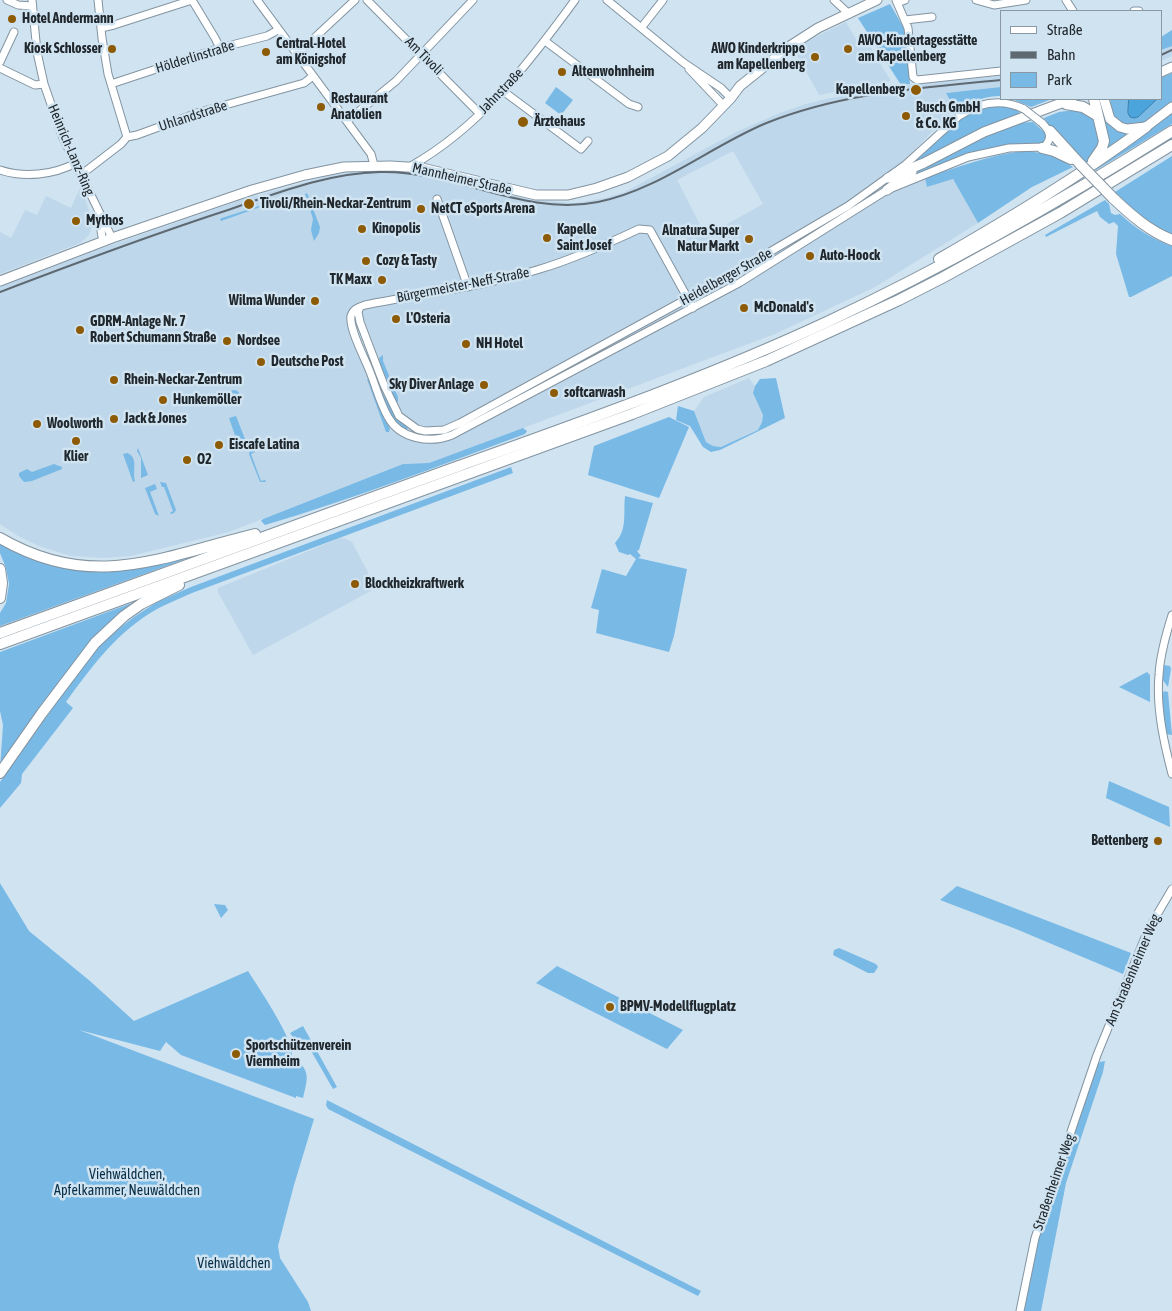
<!DOCTYPE html>
<html>
<head>
<meta charset="utf-8">
<style>
  body { margin:0 }
  #map { position:relative; width:1172px; height:1311px; overflow:hidden; background:#d0e3f1; font-family:"Asap Condensed",sans-serif }
  canvas { display:block }
  .legend { position:absolute; left:1000px; top:10px; width:162px; height:90px; box-sizing:border-box; background:#d0e3f1; border:1px solid #8a98a3; margin:0; padding:6px 9px; list-style:none; font-size:15px; color:#21282d }
  .legend li { display:flex; align-items:center; gap:10px; height:25px }
  .legend b { width:25px; border:1px solid #8a98a3 }
</style>
</head>
<body>
<div id="map">
<canvas width="1172" height="1311"></canvas>
<ul class="legend">
<li><b style="height:6px;background:#fff"></b>Straße</li>
<li><b style="height:6px;background:#5e6972"></b>Bahn</li>
<li><b style="height:14px;background:#78b9e6"></b>Park</li>
</ul>
</div>
<script>
const g = document.querySelector('canvas').getContext('2d');
g.lineJoin = 'round';
function fillPath(path, color) {
  g.fillStyle = color;
  g.fill(path, 'evenodd');
}
function strokePath(path, color, width, dash) {
  g.strokeStyle = color;
  g.lineWidth = width;
  g.lineCap = dash ? 'butt' : 'round';
  g.setLineDash(dash || []);
  g.stroke(path);
}
function label(font, color, halo, rows, align = 'center') {
  g.font = font + ' "Asap Condensed",sans-serif';
  g.lineWidth = 5;
  g.setLineDash([]);
  g.textBaseline = 'middle';
  g.strokeStyle = halo;
  g.fillStyle = color;
  for (const [text, x, y, turn = 0] of rows) {
    g.save();
    g.translate(x, y);
    g.rotate((+turn || 0) * Math.PI / 180);
    g.textAlign = isNaN(turn) ? turn : align;
    if (halo) g.strokeText(text, 0, 0);
    g.fillText(text, 0, 0);
    g.restore();
  }
}
fillPath(new Path2D(`
  M846,22l11,19 4,-2 4,6 3,-2 23,38 -72,14 -26,-47z
  M1172,46v10l-11,5v-11z
  M1001,76v11l-55,6 8,15 -41,44 -21,19 9,18 24,-11 3,9 25,-8 25,44 -103,64 -100,47 -346,129 -26,1 -174,68 -98,24 -28,2 -32,-2 -32,-10 -21,-10 -18,-12v-237l94,-36 150,-52 84,-23 22,-4 35,-2 39,3 108,27 43,3 30,-5 20,-6 113,-61 42,-18 26,-9 20,-5 66,-13zM733,151l30,53 -57,32 -29,-56z
  M81,186l12,37 -4,12 -9,8 -80,31v-42l11,6 14,-28 12,5 9,-19 25,12z
  M749,378l6,8 -2,7 10,22 -1,7 -4,8 -37,17 -8,-1 -7,-4 -12,-31 10,-14z
  M340,538l6,1 6,3 24,46 -123,67 -35,-63v-4z`), '#bed7ea');
fillPath(new Path2D(`
  M890,4l15,26 5,54 -9,1 -43,-67z
  M1172,30v16l-11,4v-13z
  M1172,73v30c-14,11 -33,31 -52,19 -2,-2 -5,-2 -6,-4 -5,-5 -5,-14 -3,-19h50v-21z
  M556,87l17,13 -12,15 -16,-12z
  M1001,87v9c-19,-1 -30,9 -47,12l-8,-15z
  M1012,99h40l-21,8z
  M1099,100c9,20 3,27 30,33l-22,17z
  M993,105l17,2 9,4 -1,1 3,1 -62,27 -54,29 56,-52 11,-6z
  M1075,110h5l15,8c5,21 7,27 -8,45l-41,-40 1,-1 -3,-4 15,-6z
  M1172,111v13l-142,86z
  M1033,122l10,9 1,-1 3,3 -1,7 -6,5 -19,-1 -15,2 -101,33 23,-14 56,-28 34,-14z
  M1172,136v3c-116,73 -235,139 -359,197 -95,44 -194,78 -292,114v-2l400,-167 82,-44 100,-58z
  M1024,151c19,1 33,5 49,16l-41,20 -54,36 -25,-44 -26,8 -2,-9c33,-11 64,-23 99,-27z
  M1172,156v80l-25,-14 -22,-18 1,-1 -11,-11z
  M307,193l13,34 -1,6 -5,8 -3,-11 2,-11 -8,-25z
  M1105,200l4,4 2,9 4,2 5,-1c15,14 32,25 52,32v30l-41,21h-2l-13,-43 2,-28 -4,-4 -5,2 -9,-7 -3,-6 -51,26 -1,-2z
  M265,204l1,1 -45,16 -1,-2 2,-1z
  M383,355v6l15,36v5h-2l-16,-38 -1,-6z
  M776,378l9,40 -65,32 -9,2 -8,-5 -13,-21 -14,-6 2,-14 16,5 12,31 7,4 8,1 37,-17 4,-8 1,-7 -10,-22 2,-7 5,-7z
  M367,379h3l20,50 -1,3h-3z
  M228 396a6 6 0 1 1 12 0a6 6 0 1 1-12 0Z
  M381,390l14,26 13,11 -1,3c-16,-8 -21,-25 -26,-40z
  M236,416l9,23 -8,2 -8,-23z
  M669,417l20,10 -30,71 -71,-23 6,-29z
  M523,428l4,3 -2,3c-86,32 -172,65 -260,91l-4,-4 2,-2 140,-55 26,-1z
  M138,448l10,27 -7,3v-20l-4,-7z
  M254,449l1,3 -4,2 10,27 4,-1 1,2h-6l-11,-28 1,-4z
  M127,453c12,4 5,18 8,28l-2,1 -10,-28z
  M54,464l8,3v2l-30,12 -8,1 -5,-6v-3l8,-4 5,3z
  M511,467l2,6 -321,120c-11,5 -24,10 -35,16 -39,22 -65,57 -91,93l7,6 -51,66 -1,9 -21,25v-26l74,-104 30,-38 30,-23 23,-15 34,-15z
  M160,482l6,1 10,27 -2,3 -3,1 -1,-1 3,-2 -9,-24h-2z
  M155,484l2,5 -7,3 9,24 -4,-2 -10,-26z
  M625,496l28,7 -14,47 -2,1 4,5 -3,2 49,11 -13,67 -5,16 -73,-19 3,-23 -8,-2 11,-39 24,7 10,-17 -6,-5 -2,1 -9,-3 -4,-9c13,-14 8,-30 10,-47z
  M0,542l69,26 133,-15 -202,73v-13l6,-10 3,-19 -3,-16 -6,-15z
  M148,597l-19,12 -129,159 3,-43 -3,-14v-59z
  M1164,665l6,1 1,3 -3,18 -6,-8z
  M1147,672l3,3v27l-31,-15z
  M1164,691l4,1 4,43 -6,-1 -5,-36z
  M1109,781l60,26 1,20 -64,-29z
  M0,883l29,48 61,50 44,40 114,-50c10,16 48,71 44,86 19,13 16,20 11,41l-7,-2v2l-115,-43 -15,-13 -6,9 -81,-21 235,89 -20,66 -16,61 2,12 28,44 3,9h-311z
  M957,886l174,67 -8,21 -107,-45 -76,-29z
  M214,904l11,1 3,5 -7,8z
  M839,948l37,16 2,3 -4,6h-6l-35,-18 1,-5z
  M557,966l126,64 -16,19 -131,-66z
  M303,1026l34,61 -4,2 -27,-47 -7,3 -9,-12z
  M1105,1061l-2,11 -37,111 -25,128h-19l20,-86 54,-159 4,-4z
  M327,1100l374,191 -3,5 -370,-187 -2,-4z`), '#78b9e6');
const water = new Path2D(`
  M1129,99h28l-19,18 -4,1 -4,-1 -2,-4z`);
fillPath(water, '#4ca4dd');
strokePath(water, '#3f7fa8', 1);
const minor = new Path2D(`
  M7,0l11,5 14,1
  M32,0l5,52 7,32 9,26 10,28 49,100
  M98,0l4,38 6,36 19,63
  M192,0l23,38 5,10
  M257,0l114,154 3,11
  M367,0l112,113
  M607,0l77,63 37,25 10,10
  M834,0l15,14
  M896,0l12,28 5,49 4,3 84,-9
  M976,0l18,5 32,-5
  M1066,0l7,11
  M897,3l8,-3
  M1134,11h5
  M905,20l27,-3
  M101,28l13,-3 78,-25
  M641,28l22,-28
  M545,41l84,63 9,3
  M296,55l59,-55
  M0,62l14,-30
  M0,68l35,17 9,-1
  M689,69l35,37
  M111,84l109,-36 47,-12 11,-6
  M503,91l78,58 7,-8
  M347,121l49,-40 77,-81
  M411,166c69,-39 118,-103 164,-166
  M0,170c25,8 53,5 76,-7
  M82,174l39,-30 6,-7 10,-2 63,-23 104,-29 9,-7
  M437,199l31,88
  M98,214l5,28
  M360,307l-2,5 2,10 24,63 15,31 18,13 8,2 19,-1 16,-7 274,-150 114,-67 57,-41 54,-49c21,-14 42,-18 65,-7
  M693,308l-43,-78 -11,-1c-32,15 -65,30 -99,40 -57,18 -116,24 -175,36 -6,2 -12,4 -14,11 -2,12 12,39 17,51 7,16 11,34 20,50 12,22 42,27 64,18l287,-152 148,-93 81,-33 41,-9 35,-1c9,-9 6,-16 -2,-24
  M1172,615c-6,19 -12,39 -13,60 -3,33 5,68 13,99
  M1020,1311l15,-73 62,-183 51,-125 24,-41`);
const major = new Path2D(`
  M1161,72l11,-5
  M1104,99l6,20 10,8 7,2 19,-2 26,-20
  M888,178l36,-15 60,-31 88,-33
  M887,190l25,-18
  M0,281l112,-43 140,-48 53,-15 39,-8 47,-1 31,2 114,27h32l29,-7 31,-11 40,-21 34,-28 29,-30 9,-12 50,-40 28,-18 59,-28`);
const highway = new Path2D(`
  M1066,104l17,3 15,9
  M1050,131l31,34
  M1042,148l12,3 17,8
  M1093,161l9,-13 2,-7 -10,-42
  M1113,198c18,17 36,33 59,42
  M939,259c71,-41 141,-83 207,-132
  M0,538c93,54 161,19 255,-4
  M0,569l2,14 -2,15
  M0,633c153,-56 306,-111 459,-167 125,-45 250,-89 370,-145 119,-56 232,-120 343,-190
  M0,644l632,-230 134,-53 133,-61 43,-22 118,-65 112,-68
  M0,773l42,-60 53,-70 29,-27 17,-12 38,-19`);
strokePath(minor, '#8394a1', 9);
strokePath(major, '#8394a1', 11);
strokePath(highway, '#8394a1', 12);
strokePath(minor, '#fff', 7);
strokePath(major, '#fff', 9);
strokePath(highway, '#fff', 10);
strokePath(new Path2D(`
  M1161,55l11,-5
  M0,292c76,-29 151,-57 228,-82 49,-17 100,-37 152,-38 75,-2 143,45 218,30 60,-12 110,-54 166,-78 76,-31 156,-36 237,-44`), '#5e6972', 2);
const minorBridge = new Path2D(`
  M1024,109l18,14`);
const highwayBridge = new Path2D(`
  M1081,165l32,33`);
strokePath(minorBridge, '#8394a1', 9, []);
strokePath(highwayBridge, '#8394a1', 12, []);
strokePath(minorBridge, '#fff', 7);
strokePath(highwayBridge, '#fff', 10);
for (const [x, y, r, color] of [
  [12,19,5,"#8d5b05"],
  [112,49,5,"#8d5b05"],
  [848,49,5,"#8d5b05"],
  [266,52,5,"#8d5b05"],
  [815,57,5,"#8d5b05"],
  [562,72,5,"#8d5b05"],
  [916,90,6,"#8d5b05"],
  [321,107,5,"#8d5b05"],
  [906,116,5,"#8d5b05"],
  [523,122,6,"#8d5b05"],
  [249,204,6,"#8d5b05"],
  [421,209,5,"#8d5b05"],
  [76,221,5,"#8d5b05"],
  [362,229,5,"#8d5b05"],
  [547,238,5,"#8d5b05"],
  [749,239,5,"#8d5b05"],
  [810,256,5,"#8d5b05"],
  [366,261,5,"#8d5b05"],
  [382,280,5,"#8d5b05"],
  [315,301,5,"#8d5b05"],
  [744,308,5,"#8d5b05"],
  [396,319,5,"#8d5b05"],
  [80,330,5,"#8d5b05"],
  [227,341,5,"#8d5b05"],
  [466,344,5,"#8d5b05"],
  [261,362,5,"#8d5b05"],
  [114,380,5,"#8d5b05"],
  [484,385,5,"#8d5b05"],
  [554,393,5,"#8d5b05"],
  [163,400,5,"#8d5b05"],
  [114,419,5,"#8d5b05"],
  [37,424,5,"#8d5b05"],
  [76,441,5,"#8d5b05"],
  [219,445,5,"#8d5b05"],
  [187,460,5,"#8d5b05"],
  [355,584,5,"#8d5b05"],
  [1158,841,5,"#8d5b05"],
  [610,1007,5,"#8d5b05"],
  [236,1054,5,"#8d5b05"]
]) {
  const dot = new Path2D();
  dot.arc(x, y, r, 0, 2 * Math.PI);
  g.fillStyle = color;
  g.fill(dot);
  strokePath(dot, '#d0e3f1', 2);
}
label('bold 14px', '#21282d', '#d0e3f1', [
  ["Hotel Andermann",22,19],
  ["AWO-Kindertagesstätte",858,41],
  ["am Kapellenberg",858,57],
  ["Central-Hotel",276,44],
  ["am Königshof",276,60],
  ["Kiosk Schlosser",102,49,"right"],
  ["AWO Kinderkrippe",805,49,"right"],
  ["am Kapellenberg",805,65,"right"],
  ["Altenwohnheim",572,72],
  ["Kapellenberg",905,90,"right"],
  ["Restaurant",331,99],
  ["Anatolien",331,115],
  ["Busch GmbH",916,108],
  ["& Co. KG",916,124],
  ["Ärztehaus",534,122],
  ["Tivoli/Rhein-Neckar-Zentrum",260,204],
  ["NetCT eSports Arena",431,209],
  ["Mythos",86,221],
  ["Kinopolis",372,229],
  ["Kapelle",557,230],
  ["Saint Josef",557,246],
  ["Alnatura Super",739,231,"right"],
  ["Natur Markt",739,247,"right"],
  ["Auto-Hoock",820,256],
  ["Cozy & Tasty",376,261],
  ["TK Maxx",372,280,"right"],
  ["Wilma Wunder",305,301,"right"],
  ["McDonald's",754,308],
  ["L'Osteria",406,319],
  ["GDRM-Anlage Nr. 7",90,322],
  ["Robert Schumann Straße",90,338],
  ["Nordsee",237,341],
  ["NH Hotel",476,344],
  ["Deutsche Post",271,362],
  ["Rhein-Neckar-Zentrum",124,380],
  ["Sky Diver Anlage",474,385,"right"],
  ["softcarwash",564,393],
  ["Hunkemöller",173,400],
  ["Jack & Jones",124,419],
  ["Woolworth",47,424],
  ["Eiscafe Latina",229,445],
  ["Klier",76,457,"center"],
  ["O2",197,460],
  ["Blockheizkraftwerk",365,584],
  ["Bettenberg",1148,841,"right"],
  ["BPMV-Modellflugplatz",620,1007],
  ["Sportschützenverein",246,1046],
  ["Viernheim",246,1062]
], 'left');
label('14px', '#21282d', '#d0e3f1', [
  ["Am Tivoli",424,56,45],
  ["Hölderlinstraße",195,57,-17],
  ["Jahnstraße",501,91,-46],
  ["Uhlandstraße",193,116,-18],
  ["Heinrich-Lanz-Ring",71,150,67],
  ["Mannheimer Straße",462,179,13],
  ["Heidelberger Straße",726,277,-29],
  ["Bürgermeister-Neff-Straße",463,285,-11],
  ["Am Straßenheimer Weg",1133,970,-67],
  ["Straßenheimer Weg",1054,1182,-71]
]);
label('14px', '#062d45', '#d0e3f1', [
  ["Viehwäldchen,",127,1175],
  ["Apfelkammer, Neuwäldchen",127,1191],
  ["Viehwäldchen",234,1264]
]);
</script>
</body>
</html>
